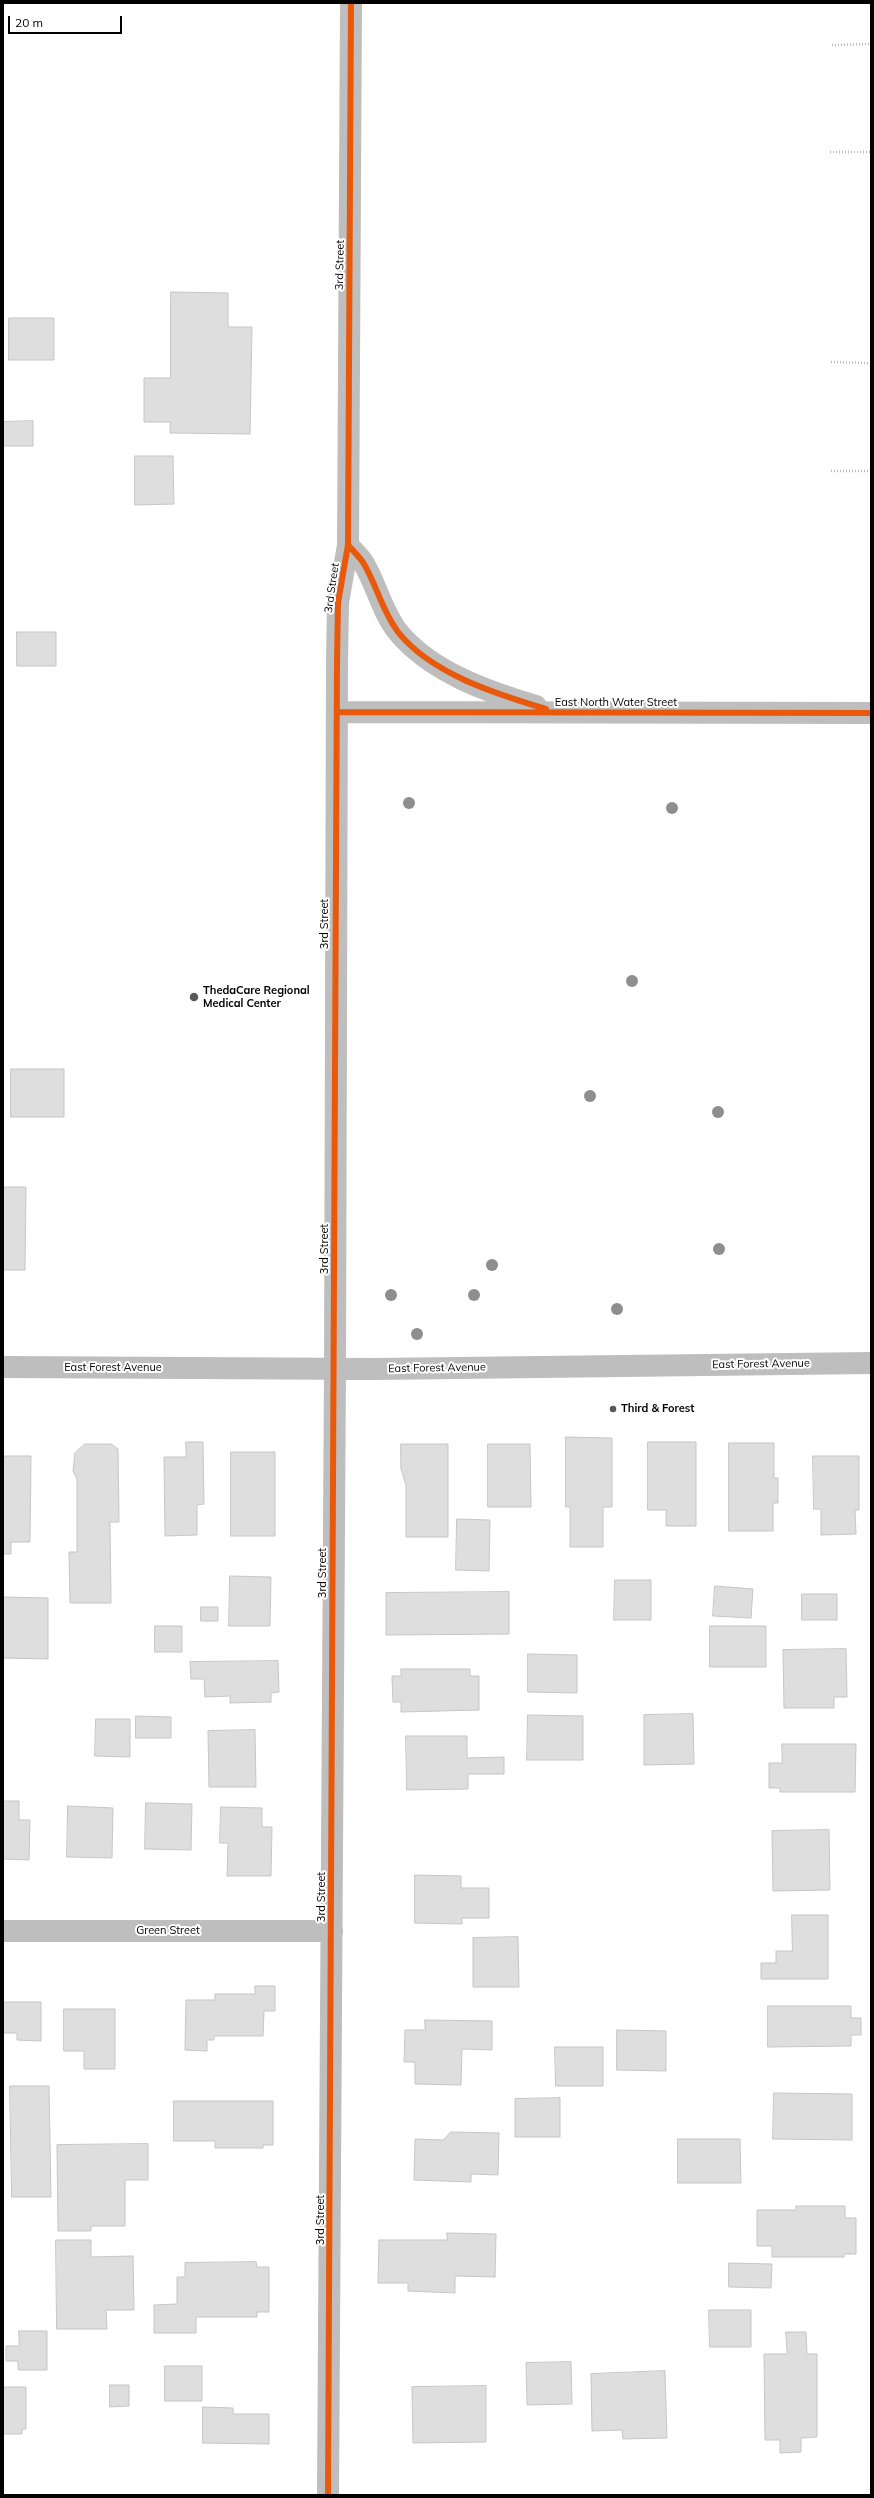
<!DOCTYPE html>
<html>
<head>
<meta charset="utf-8">
<style>
  body { margin:0 }
  #map { position:relative; width:874px; height:2498px; overflow:hidden; background:#fff; font-family:Mulish,sans-serif }
  canvas { display:block }
  .frame { position:absolute; inset:0; border:4px solid #000; pointer-events:none }
  .scale { position:absolute; left:8px; top:16px; width:114px; height:18px; box-sizing:border-box; border:2px solid #000; border-top:0; padding-left:5px; font-size:12px; line-height:14px; white-space:nowrap; color:#000; -webkit-text-stroke:3px #fff; paint-order:stroke }
</style>
</head>
<body>
<div id="map">
<canvas width="874" height="2498"></canvas>
<div class="frame"></div>
<div class="scale">20 m</div>
</div>
<script>
const g = document.querySelector('canvas').getContext('2d');
g.lineJoin = 'round';
function fillPath(path, color) {
  g.fillStyle = color;
  g.fill(path, 'evenodd');
}
function strokePath(path, color, width, dash) {
  g.strokeStyle = color;
  g.lineWidth = width;
  g.lineCap = dash ? 'butt' : 'round';
  g.setLineDash(dash || []);
  g.stroke(path);
}
function label(font, color, halo, rows, align = 'center') {
  g.font = font + ' Mulish,sans-serif';
  g.lineWidth = 4;
  g.setLineDash([]);
  g.textBaseline = 'middle';
  g.strokeStyle = halo;
  g.fillStyle = color;
  for (const [text, x, y, turn = 0] of rows) {
    g.save();
    g.translate(x, y);
    g.rotate((+turn || 0) * Math.PI / 180);
    g.textAlign = isNaN(turn) ? turn : align;
    if (halo) g.strokeText(text, 0, 0);
    g.fillText(text, 0, 0);
    g.restore();
  }
}
const building = new Path2D(`
  M171,292l57,1v34h24l-2,107 -80,-1v-11h-26v-44h26z
  M9,318h45v42h-45z
  M33,421v25h-30v-24z
  M135,456h38l1,48 -39,1z
  M17,632h39v34h-39z
  M11,1069h53v48h-53z
  M3,1187h23l-1,83h-22z
  M566,1437l46,1v69h-9v40h-33v-40h-4z
  M186,1442h17l1,62 -7,1v30l-32,1 -1,-79h22z
  M648,1442h48v84h-30v-16h-18z
  M729,1443h45v35h4v25h-5v28h-44z
  M85,1444h26l7,5 1,73h-9l1,81h-41l-1,-51h8v-73l-4,-8 2,-18z
  M401,1444h47v93h-42v-52l-5,-16z
  M488,1444h42l1,63h-43z
  M231,1452h44v84h-44z
  M3,1456h28l-1,86h-19v12h-8z
  M813,1456h46v54h-4l1,24 -35,1v-26h-7z
  M457,1519l33,1 -1,51 -33,-1z
  M230,1576l41,1 -1,49h-41z
  M615,1580h36v40h-37z
  M715,1586l38,3 -2,29 -38,-2z
  M509,1592v42l-123,1v-42z
  M802,1594h35v26h-35z
  M3,1597l45,1v61l-45,-1z
  M201,1607h17v14h-17z
  M155,1626h27v26h-27z
  M710,1626h56v41h-56z
  M846,1649l1,48h-13v11h-50l-1,-58z
  M528,1654l49,1v38l-49,-1z
  M278,1661l1,31 -8,1v9l-41,1v-7l-25,1 -1,-18h-13l-1,-17z
  M401,1669h69v7h9v34l-78,2v-10h-8l-1,-26h9z
  M693,1714l1,50 -50,1v-50z
  M528,1715l55,1v44h-56z
  M136,1716l35,1v21h-35z
  M96,1719h34v38l-35,-1z
  M255,1730l1,57h-47l-1,-56z
  M406,1736h61v22l37,-1v17h-36v15l-61,1z
  M782,1744h74l-1,48h-75v-4h-11v-25h13z
  M3,1801h16v19h11l-1,40 -26,-1z
  M146,1803l46,1 -1,46 -46,-1z
  M68,1806l45,2 -1,50 -45,-1z
  M221,1807l41,1v19h10l-1,49h-44l1,-33h-8z
  M829,1830l1,60 -57,1 -1,-60z
  M415,1875l46,1v12h28v30h-27v6l-47,-1z
  M792,1915h36v64h-67v-16h15v-12h16z
  M518,1937l1,50h-46v-49z
  M255,1986h20v25h-11l-1,25h-49v4h-7v11l-22,-1 1,-50h29v-6h40z
  M3,2002h38v39l-24,-1v-7h-14z
  M768,2006h83v12h10v17h-10v11l-83,1z
  M64,2009h51v60h-31v-18h-20z
  M425,2020l67,1v29l-30,-1 -1,36 -46,-1v-22h-11l1,-32h20z
  M617,2030l49,1v40l-49,-1z
  M555,2047h48v39h-47z
  M10,2086h39l2,111h-39z
  M774,2093l78,1v46l-79,-1z
  M560,2098v39h-45v-38z
  M174,2101h99v44h-10v3h-48v-7h-41z
  M451,2132l48,1 -1,42 -27,-1v8l-57,-2 1,-41 28,1z
  M678,2139h62l1,44h-63z
  M148,2144v36h-23v46h-34v5h-33l-1,-86z
  M796,2206h49v12h11v36h-12v3h-72v-11h-15v-36h39z
  M447,2233l49,1 -1,43 -40,-1v17l-47,-2v-8h-30l1,-43h68z
  M56,2240h35v17l42,-1 1,54h-28l1,19h-50z
  M256,2262l1,5h12v45h-12v5h-61v16h-42v-28l23,-1v-27h8v-14z
  M729,2263l43,1 -1,24 -42,-1z
  M709,2310h42v37h-41z
  M19,2331h28v39h-29v-9h-12v-15h13z
  M786,2332h20l1,22h10v83l-16,1v14l-21,1v-13h-15l-1,-86h23z
  M571,2362l1,42 -45,1 -1,-42z
  M165,2366h37v35h-37z
  M665,2371l2,67 -44,1 -1,-9 -30,1 -1,-57z
  M110,2385h19v21l-19,1z
  M486,2386v56l-73,1 -1,-56z
  M3,2387h23v42h-4v5h-19z
  M203,2407l30,1v6h36v30l-66,-1z`);
fillPath(building, '#dedede');
strokePath(building, '#c6c6c6', 1);
strokePath(new Path2D(`
  M832,45l39,-1
  M830,152h41
  M831,362l40,1
  M831,471h40`), '#b9b9b9', 2.5, [1, 2]);
strokePath(new Path2D(`
  M348,545c5,6 12,12 16,19 13,22 18,48 34,68 33,40 90,60 138,74
  M337,712l534,1
  M335,1368l2,-705 1,-60 10,-58 3,-542
  M3,1931h329`), '#bebebe', 22);
strokePath(new Path2D(`
  M3,1367l372,2 496,-6
  M328,2495l7,-1127`), '#bebebe', 22);
strokePath(new Path2D(`
  M348,545c5,6 12,12 16,19 13,22 18,47 34,68 33,42 99,62 148,77
  M337,712l534,1
  M328,2495l9,-1832 1,-60 10,-58 3,-542`), '#e8590c', 6);
g.fillStyle = '#8e8e8e';
for (const [x, y] of [
  [409,803],
  [672,808],
  [632,981],
  [590,1096],
  [718,1112],
  [719,1249],
  [492,1265],
  [391,1295],
  [474,1295],
  [617,1309],
  [417,1334]
]) {
  g.beginPath();
  g.arc(x, y, 6, 0, 2 * Math.PI);
  g.fill();
}
for (const [x, y, r, color] of [
  [194,997,5,"#595959"],
  [613,1409,4,"#595959"]
]) {
  const dot = new Path2D();
  dot.arc(x, y, r, 0, 2 * Math.PI);
  g.fillStyle = color;
  g.fill(dot);
  strokePath(dot, '#fff', 1.5);
}
label('11px', '#000', '#fff', [
  ["3rd Street",340,265,-89],
  ["3rd Street",332,588,-82],
  ["East North Water Street",616,703],
  ["3rd Street",325,924,-90],
  ["3rd Street",325,1249,-90],
  ["East Forest Avenue",761,1364,-1],
  ["East Forest Avenue",113,1368],
  ["East Forest Avenue",437,1368,-1],
  ["3rd Street",323,1573,-90],
  ["3rd Street",322,1897,-90],
  ["Green Street",168,1931],
  ["3rd Street",321,2220,-90]
]);
label('bold 11px', '#000', '#fff', [
  ["ThedaCare Regional",203,991],
  ["Medical Center",203,1004],
  ["Third & Forest",621,1409]
], 'left');
</script>
</body>
</html>
